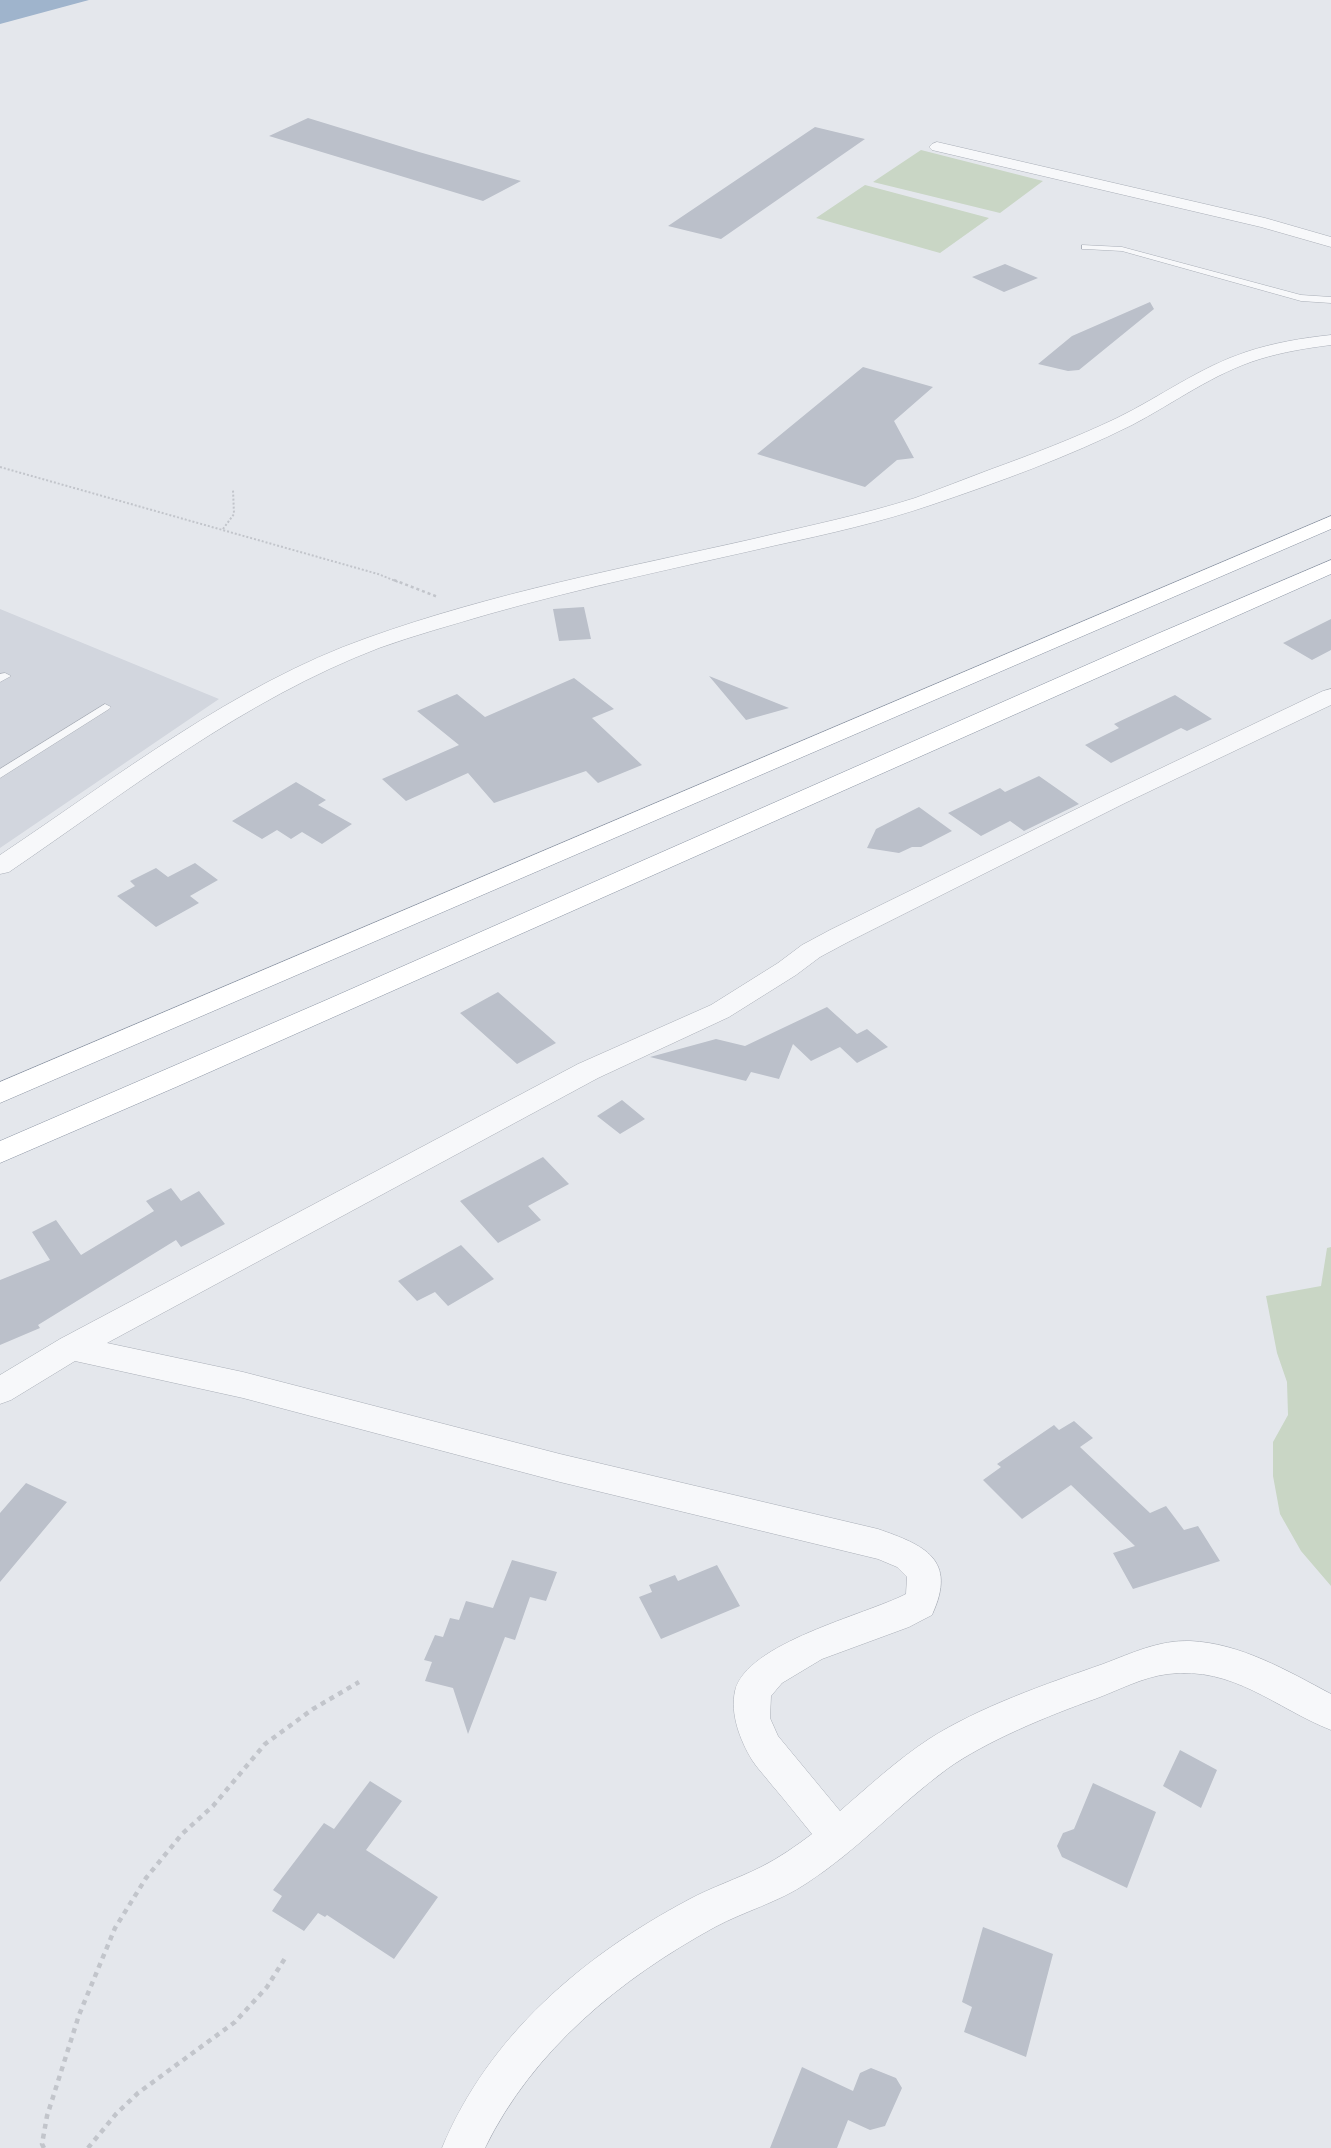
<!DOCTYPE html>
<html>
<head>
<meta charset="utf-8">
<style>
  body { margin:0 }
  canvas { display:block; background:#e4e7ec }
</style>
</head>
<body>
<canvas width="1331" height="2148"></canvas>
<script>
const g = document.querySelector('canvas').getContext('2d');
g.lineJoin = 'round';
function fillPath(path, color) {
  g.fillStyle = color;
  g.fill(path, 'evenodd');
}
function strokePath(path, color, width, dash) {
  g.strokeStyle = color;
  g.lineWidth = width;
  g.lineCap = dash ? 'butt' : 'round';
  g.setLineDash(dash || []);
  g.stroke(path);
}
fillPath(new Path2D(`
  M0,609l219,90 -219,149z`), '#d2d6de');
fillPath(new Path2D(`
  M921,150l122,31 -43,32 -127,-31z
  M865,185l124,33 -49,35 -124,-35z
  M1331,1247v339l-30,-35 -21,-37 -7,-38v-34l15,-27 -1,-33 -10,-29 -11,-57 55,-10 6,-38z`), '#c9d6c5');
fillPath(new Path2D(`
  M0,0h89l-89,24z`), '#9fb4cc');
fillPath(new Path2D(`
  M308,118l111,34 102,29 -38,20 -214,-65z
  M815,127l50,12 -144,100 -53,-13z
  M1005,264l33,14 -34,14 -32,-15z
  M1150,302l4,7 -75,61 -11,1 -30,-7 34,-28z
  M863,367l70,20 -39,34 20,37 -17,2 -32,27 -108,-33z
  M584,607l7,32 -32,2 -6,-32z
  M1331,619v31l-19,10 -29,-17z
  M709,676l80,32 -43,12z
  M574,678l40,31 -22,9 50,47 -44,18 -12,-12 -92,32 -26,-30 -62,28 -24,-22 77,-34 -42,-34 40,-17 28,23z
  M1175,695l37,24 -25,12 -6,-3 -70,35 -26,-18 34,-17 -5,-4z
  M1039,776l40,28 -55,27 -14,-10 -29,15 -33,-23 52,-25 5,4z
  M296,782l30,18 -8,5 34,19 -30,20 -20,-12 -11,7 -14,-9 -15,9 -30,-18z
  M919,807l33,24 -31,16h-9l-13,6 -32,-5 9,-19z
  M195,863l23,17 -28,16 9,7 -43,24 -39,-31 18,-10 -5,-5 26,-13 12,9z
  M498,992l58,51 -39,21 -57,-51z
  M827,1007l30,27 10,-5 21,18 -31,16 -17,-16 -29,14 -18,-17 -14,35 -28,-7 -5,9 -96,-24 66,-18 29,7z
  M622,1100l23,19 -25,15 -23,-18z
  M543,1157l26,27 -41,22 13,14 -43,23 -38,-42z
  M171,1188l10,13 18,-10 26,33 -44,23 -5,-7 -138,85 2,3 -40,17v-65l50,-20 -18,-28 24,-12 25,35 73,-44 -8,-10z
  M461,1245l33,34 -46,27 -13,-14 -18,9 -19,-20z
  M1074,1421l19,17 -13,9 70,66 16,-7 18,24 14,-4 22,35 -87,28 -20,-36 22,-7 -64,-61 -49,34 -39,-39 18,-13 -4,-3 57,-39 5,5z
  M26,1483l41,19 -67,80v-69z
  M512,1560l45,12 -11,29 -16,-4 -15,43 -10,-3 -37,97 -15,-46 -28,-7 7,-19 -8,-2 11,-25 8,2 7,-19 9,2 7,-19 27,7z
  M717,1565l23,41 -79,33 -22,-42 13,-5 -3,-7 26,-10 3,6z
  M1180,1750l37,20 -16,38 -38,-22z
  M370,1781l32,20 -36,49 72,47 -44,62 -67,-44 -2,2 -7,-4 -14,18 -32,-20 10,-15 -9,-6 51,-67 10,6z
  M1093,1783l63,29 -29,76 -65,-31 -5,-11 6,-13 11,-4z
  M983,1927l70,27 -27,103 -62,-25 8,-25 -10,-5z
  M802,2067l51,24 7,-18 11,-5 25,10 6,10 -17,38 -15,4 -22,-10 -11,28h-67z`), '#bbc0ca');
const service = new Path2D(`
  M1082,245l40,2 179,48 30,2v6l-30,-2 -179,-50 -37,-2h-3z
  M5,673l6,3 -11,6v-8z
  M105,704l6,3 -2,2 -109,69v-9z`);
const minor = new Path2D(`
  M937,142l328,76 66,19v10l-70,-20 -329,-77 -3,-3 3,-3z
  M1331,335v10c-24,3 -48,7 -71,14 -46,14 -86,44 -128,66 -64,32 -133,57 -201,80 -50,17 -103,29 -154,40 -96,22 -193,42 -288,69 -37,11 -74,21 -110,34 -136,52 -251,143 -370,224l-9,2v-19c117,-78 234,-170 367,-217 125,-45 257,-70 386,-99 54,-13 109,-24 162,-41 25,-9 50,-19 74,-28 44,-16 86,-32 128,-52 43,-21 83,-51 129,-66 27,-9 56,-14 85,-17z
  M1331,689v16l-206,98 -277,139 -28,15 -24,18 -67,42 -131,61 -491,265 136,29 317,82 318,75c46,16 80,30 54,86l-23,12 -87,32 -40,24 -11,13 -1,22 8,18 62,75c29,-25 57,-51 89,-72 50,-32 117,-55 174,-75 29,-11 56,-24 87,-23 50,2 98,30 141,53v36c-56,-22 -97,-64 -163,-56 -25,3 -49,16 -73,25 -45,16 -109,42 -148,70 -49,36 -89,81 -140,114 -28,19 -62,28 -92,44 -95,52 -182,123 -230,221h-43c47,-113 141,-192 246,-248 24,-13 49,-21 73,-33 18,-9 35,-21 51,-33 -14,-17 -27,-34 -41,-50 -6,-8 -14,-16 -19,-24 -12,-20 -22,-46 -17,-69 11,-48 130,-76 171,-97l1,-17 -10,-10 -19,-8 -318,-77 -317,-84 -168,-37 -64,39 -11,4v-29l60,-36 518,-275 133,-59 67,-42 24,-18 28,-15 279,-137 214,-102z`);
const trunk = new Path2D(`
  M1331,516v13l-1331,574v-21z
  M1331,560v14l-1155,513 -176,76v-22l324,-140 833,-367z`);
strokePath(service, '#a9aeb7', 1);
strokePath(minor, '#a9aeb7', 1);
strokePath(trunk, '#8b94a3', 1);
strokePath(new Path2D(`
  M0,467l378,107 20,8
  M223,529l11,-15 -1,-24`), '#c2c5cb', 2, [2, 2]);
strokePath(new Path2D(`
  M394,580l44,17`), '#c2c5cb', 2.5, [3, 3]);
strokePath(new Path2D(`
  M44,2148l-2,-4 5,-28 32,-101 36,-87 31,-50 36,-44 31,-28 52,-62 48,-35 46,-27
  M88,2148l28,-34 22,-21 97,-71 32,-35 20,-32`), '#c2c5cb', 4.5, [5, 5]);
fillPath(service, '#f7f8fa');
fillPath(minor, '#f7f8fa');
fillPath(trunk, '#fff');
</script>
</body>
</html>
